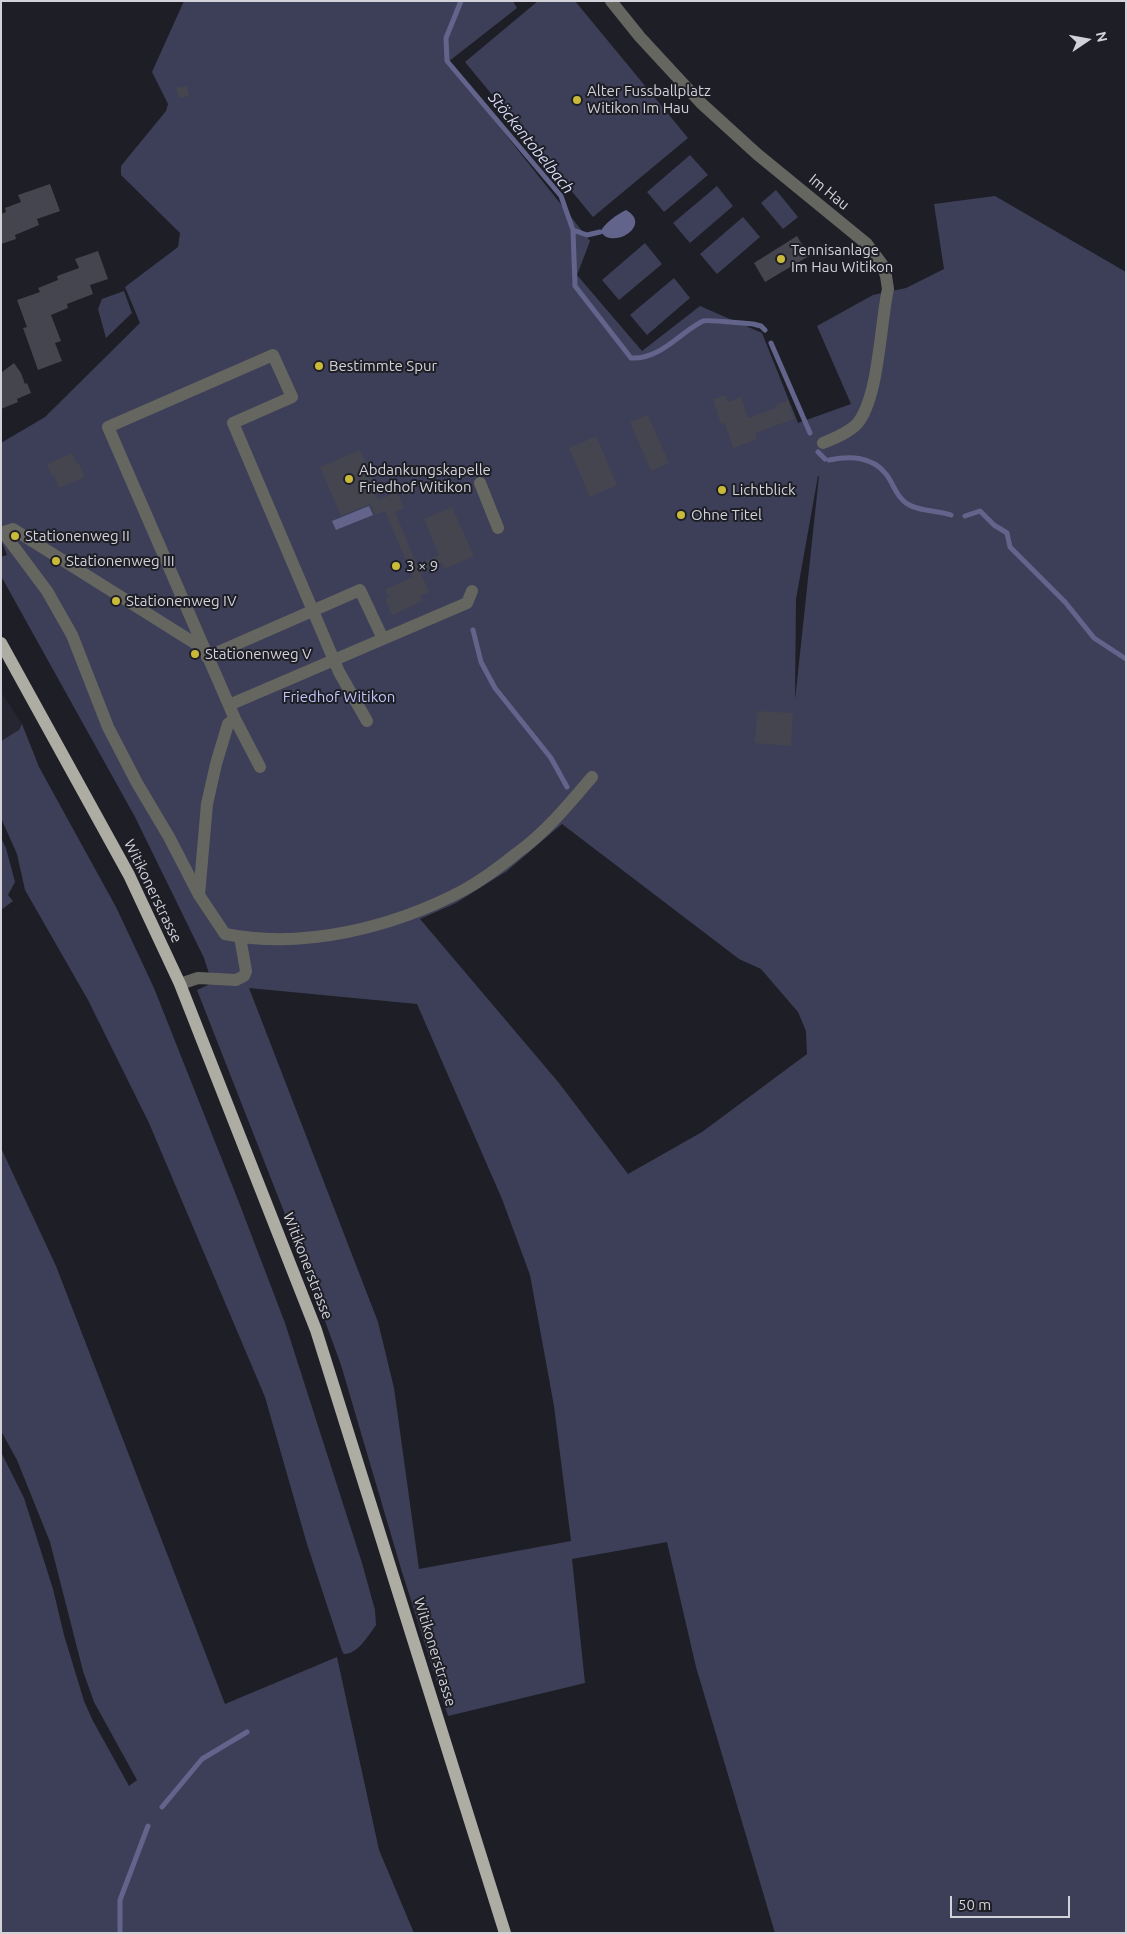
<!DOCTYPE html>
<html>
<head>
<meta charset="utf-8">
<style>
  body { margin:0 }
  #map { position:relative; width:1127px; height:1934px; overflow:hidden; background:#1e1e26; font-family:Ubuntu,sans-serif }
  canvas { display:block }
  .frame { position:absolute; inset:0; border:2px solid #d2d2d8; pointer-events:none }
  .north { position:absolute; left:1062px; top:15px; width:50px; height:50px; -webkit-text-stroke:4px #1e1e26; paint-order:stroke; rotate:78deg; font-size:14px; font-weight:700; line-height:20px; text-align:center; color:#d2d2d8 }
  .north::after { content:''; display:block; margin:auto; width:18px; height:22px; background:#d2d2d8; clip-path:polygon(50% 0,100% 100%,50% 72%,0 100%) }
  .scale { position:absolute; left:950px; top:1896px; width:120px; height:22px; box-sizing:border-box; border:2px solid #d2d2d8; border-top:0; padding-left:6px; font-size:15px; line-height:18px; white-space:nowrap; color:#d2d2d8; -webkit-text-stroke:4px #1e1e26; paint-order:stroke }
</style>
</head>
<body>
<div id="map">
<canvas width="1127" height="1934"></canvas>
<div class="frame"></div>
<div class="north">N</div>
<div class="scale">50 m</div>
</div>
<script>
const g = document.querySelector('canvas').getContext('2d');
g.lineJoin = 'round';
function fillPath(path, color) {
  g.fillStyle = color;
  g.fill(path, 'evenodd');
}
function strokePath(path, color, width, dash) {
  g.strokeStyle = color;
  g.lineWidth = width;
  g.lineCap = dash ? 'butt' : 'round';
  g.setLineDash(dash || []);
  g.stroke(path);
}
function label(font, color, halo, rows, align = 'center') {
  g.font = font + ' Ubuntu,sans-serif';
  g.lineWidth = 4;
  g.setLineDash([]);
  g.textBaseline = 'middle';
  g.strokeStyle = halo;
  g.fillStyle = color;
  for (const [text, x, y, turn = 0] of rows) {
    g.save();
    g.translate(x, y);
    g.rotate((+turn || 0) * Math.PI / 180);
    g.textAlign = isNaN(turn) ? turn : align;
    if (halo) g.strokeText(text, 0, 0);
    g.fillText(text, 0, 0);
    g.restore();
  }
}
fillPath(new Path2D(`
  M1,692l21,32 -3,6 -18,11z`), '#262633');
fillPath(new Path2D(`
  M184,1h329l4,7 -69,54 142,179 -13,34 65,76 58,-45 62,27 36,90 53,-19 -34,-78 56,-31 33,-7 38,-19 -10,-65 61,-8 131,76v1661h-351l-79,-266 -29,-125 -95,17 13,124 -137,33 -46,-144 -61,-207 -42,-115 -102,-260 15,-7 -8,-25 -69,-141 -134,-241v-19l6,-2 -6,-15v-97l44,-26 95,-94 -15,-36 53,-40 2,-14 -59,-58v-9l45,-55 2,-7 -16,-32zM818,476h1l-24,224 1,-101zM562,824l177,135 22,10 37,43 8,19 1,23 -105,78 -74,42 -69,-91 -139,-164 36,-16 51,-32zM249,988l168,16 85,195 28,76 24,131 17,135 -152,28 -25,-181 -16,-66z
  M538,1h37l113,137 -95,79 -128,-155z
  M690,155l18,20 -44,37 -17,-20z
  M717,186l16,20 -43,37 -17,-20z
  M776,190l22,27 -15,12 -22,-26z
  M743,217l17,20 -43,37 -17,-20z
  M645,243l17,21 -43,36 -17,-20z
  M674,278l16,20 -43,37 -17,-20z
  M124,291l8,22 -26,25 -8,-29 4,-10z
  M22,724l17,43 77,140 38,81 84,212 47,123 77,240 13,47 1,15c-8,11 -18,29 -32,29l-2,-3 -35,-107 -42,-147 -116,-274 -61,-123 -63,-110 -8,-36 -16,-36v-77l18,-11z
  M1,838l5,10 9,34 -7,13 5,6 -12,9z
  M1,1148l55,118 169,438 112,-47 42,193 35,83h-413v-481l23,46 29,91 11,46 20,66 9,20 36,65 8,-6 -43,-78 -11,-31 -33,-129 -33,-82 -16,-29z`), '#3d3f58');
fillPath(new Path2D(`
  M626,210c22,12 0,31 -16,28 -4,0 -7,-4 -10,-6 6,-10 16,-17 26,-22z
  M369,506l4,9 -37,15 -4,-9z`), '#62648b');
strokePath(new Path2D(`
  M461,1l-15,37 1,23 114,135 12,34 2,56 56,72c29,2 48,-25 72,-37 4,-2 42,3 50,3l8,2 4,4
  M573,230l14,5 13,-3
  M771,343l39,90
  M818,452l7,7
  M829,460c21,-4 43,-4 57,14 8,10 9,21 20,29 12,9 32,7 45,12
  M965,516l15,-5 14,14 13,8 3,14 55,55 29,36 32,21
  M473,630l8,32 14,26 56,70 16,29
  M162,1807l40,-48 45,-27
  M120,1933v-33l28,-74`), '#62648b', 5);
fillPath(new Path2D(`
  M187,86l2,10 -10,2 -3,-10z
  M50,184l10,27 -23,8 2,6 -24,10 1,4 -15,5v-30l5,-2 -1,-4 16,-6 -3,-7z
  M797,236l12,20 -44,26 -11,-19z
  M98,251l10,28 -18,6 3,9 -26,10 1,4 -17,7 10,26 -6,2 7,18 -24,9 -15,-42 4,-1 -10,-27 23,-8 -2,-4 20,-8 -1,-4 22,-8 -4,-9z
  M14,363l7,10 4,11 2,-1 4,10 -14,6 1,3 -17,7v-39l1,2z
  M726,395l2,7 13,-5 7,21 28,-10 -1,-3 13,-5 6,19 -39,14 2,6 -24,9 -8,-25 -4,1 -8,-25z
  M648,415l21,48 -18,8 -21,-49z
  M596,436l21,49 -27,12 -21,-49z
  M360,450l18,42 -4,1 4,7 19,-8 7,16 -9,4 22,53 22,-10 -15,-36 28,-12 22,49 -29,13 -3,-7 -22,9 9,21 -9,4 3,5 -31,14 -7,-16 4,-2 -4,-8 28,-12 -28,-66 -10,4 -5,-11 -29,12 -21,-49z
  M72,453l4,10 2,-1 7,15 -26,11 -5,-13 -2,1 -5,-12z
  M757,711l36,2 -2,33 -36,-3z`), '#44454e');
strokePath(new Path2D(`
  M611,1l29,36 61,66 56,51 110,90 15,20 4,12 2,13c-8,36 -9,109 -31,135 -9,9 -22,14 -34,19
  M480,483l18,45
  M3,532l44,59 25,44 36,92 29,56 32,54 30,58 26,39c79,16 169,-7 239,-44 18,-10 37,-24 53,-37 29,-21 52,-49 75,-76
  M1,533l12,-4 191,120
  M207,657l153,-67 23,49 84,-36 5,-12
  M229,705l154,-66
  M260,767l-25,-48 -127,-292 165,-72 19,42 -59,26 106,249 28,49
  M199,895l8,-91 9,-40 12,-40 7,-5
  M180,984l18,-6 38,2 8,-4 2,-5 -6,-34`), '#666661', 12);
strokePath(new Path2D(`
  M1,643l128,232 51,109 136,346 189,603`), '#aeada4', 12);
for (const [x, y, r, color] of [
  [577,100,5,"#c9ba3a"],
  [781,259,5,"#c9ba3a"],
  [319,366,5,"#c9ba3a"],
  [349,479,5,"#c9ba3a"],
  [722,490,5,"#c9ba3a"],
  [681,515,5,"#c9ba3a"],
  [15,536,5,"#c9ba3a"],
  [56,561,5,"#c9ba3a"],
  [396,566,5,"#c9ba3a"],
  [116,601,5,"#c9ba3a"],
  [195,654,5,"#c9ba3a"]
]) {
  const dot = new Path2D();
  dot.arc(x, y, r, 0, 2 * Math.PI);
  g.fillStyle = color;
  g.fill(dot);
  strokePath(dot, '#1e1e26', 2);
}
label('15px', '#d2d2d8', '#1e1e26', [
  ["Alter Fussballplatz",587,91],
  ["Witikon Im Hau",587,108],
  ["Tennisanlage",791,250],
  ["Im Hau Witikon",791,267],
  ["Bestimmte Spur",329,366],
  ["Abdankungskapelle",359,470],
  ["Friedhof Witikon",359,487],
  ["Lichtblick",732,490],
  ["Ohne Titel",691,515],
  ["Stationenweg II",25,536],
  ["Stationenweg III",66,561],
  ["3 × 9",406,566],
  ["Stationenweg IV",126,601],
  ["Stationenweg V",205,654]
], 'left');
label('15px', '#d2d2d8', '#1e1e26', [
  ["Im Hau",829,192,39],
  ["Witikonerstrasse",153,891,64],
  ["Witikonerstrasse",308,1266,69],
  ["Witikonerstrasse",435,1652,73]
]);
label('15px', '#c3c6fa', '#1e1e26', [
  ["Friedhof Witikon",339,697]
]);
label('italic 16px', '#d9dbf6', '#1e1e26', [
  ["Stöckentobelbach",531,143,51]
]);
</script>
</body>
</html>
